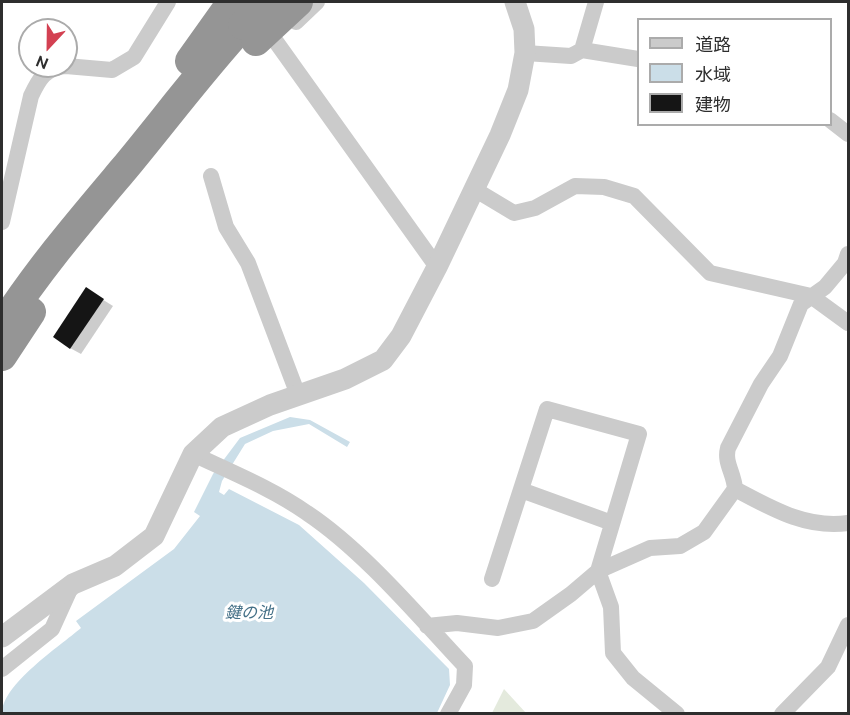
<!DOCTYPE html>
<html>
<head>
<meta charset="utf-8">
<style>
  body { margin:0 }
  #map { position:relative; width:850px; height:715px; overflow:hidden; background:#fff; font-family:Ubuntu,"Noto Sans JP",sans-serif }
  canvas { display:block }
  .frame { position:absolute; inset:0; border:3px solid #2e2e2e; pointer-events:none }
  .legend { position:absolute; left:637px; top:18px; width:195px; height:108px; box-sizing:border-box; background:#fff; border:2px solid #ababab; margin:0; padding:8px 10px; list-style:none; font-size:18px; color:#2e2e2e }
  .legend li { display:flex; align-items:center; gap:12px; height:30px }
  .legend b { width:30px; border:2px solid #ababab }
  .north { position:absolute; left:18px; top:18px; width:60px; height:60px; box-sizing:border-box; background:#fff; border:2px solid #ababab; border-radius:50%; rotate:202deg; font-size:16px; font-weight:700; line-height:24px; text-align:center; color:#2e2e2e }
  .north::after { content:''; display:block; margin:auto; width:21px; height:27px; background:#d34152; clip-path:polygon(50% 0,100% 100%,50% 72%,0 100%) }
</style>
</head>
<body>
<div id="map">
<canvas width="850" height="715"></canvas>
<div class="frame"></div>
<ul class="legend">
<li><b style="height:8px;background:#cbcbcb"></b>道路</li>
<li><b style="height:16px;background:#cbdee8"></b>水域</li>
<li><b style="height:16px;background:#151515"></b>建物</li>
</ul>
<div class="north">N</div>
</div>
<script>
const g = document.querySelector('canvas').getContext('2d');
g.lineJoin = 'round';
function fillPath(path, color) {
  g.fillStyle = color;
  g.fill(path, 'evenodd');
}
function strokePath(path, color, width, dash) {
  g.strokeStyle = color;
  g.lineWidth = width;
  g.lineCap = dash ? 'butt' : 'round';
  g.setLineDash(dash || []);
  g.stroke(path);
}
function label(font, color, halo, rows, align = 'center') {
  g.font = font + ' Ubuntu,"Noto Sans JP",sans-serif';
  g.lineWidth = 6;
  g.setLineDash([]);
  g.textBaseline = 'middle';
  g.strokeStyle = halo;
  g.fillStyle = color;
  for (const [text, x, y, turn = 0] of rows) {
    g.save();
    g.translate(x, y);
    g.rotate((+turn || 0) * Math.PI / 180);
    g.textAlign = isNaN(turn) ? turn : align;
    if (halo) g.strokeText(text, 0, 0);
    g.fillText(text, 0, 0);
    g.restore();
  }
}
fillPath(new Path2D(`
  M504,689l22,24h-34z`), '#e4eadd');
fillPath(new Path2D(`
  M290,417l20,3 40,22 -3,5 -38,-23 -36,7 -28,13 -23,37 -3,11 5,3 5,-6 70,36 65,58 85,86 1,16 -13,28 -435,1c-1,-29 58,-68 79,-86l-5,-7 98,-72 26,-33 -6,-4 19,-38 27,-36z`), '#cbdee8');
fillPath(new Path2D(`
  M97,296l16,10 -32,48 -11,-6z`), '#0003');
fillPath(new Path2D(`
  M86,287l18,12 -34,50 -17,-12z`), '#151515');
strokePath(new Path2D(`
  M296,22l21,-20
  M264,25l173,242
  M582,50l14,-48
  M525,53l46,3 11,-6 56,9
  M66,66l46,4 22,-13 34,-55
  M830,120l18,14
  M211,176l15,51 22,36 50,132
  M474,189l40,24 21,-5 40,-22 29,1 30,9 76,77 101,23 37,27
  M2,222l29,-126c8,-17 14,-28 34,-30
  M193,454c38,18 80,35 114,59 57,38 111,103 158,153l-1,19 -16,29
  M735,489c-1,-16 -11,-26 -7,-41l33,-64 19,-28 21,-52 24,-17 20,-24 3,-9
  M521,490l91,33
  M492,579l55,-170 92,25 -41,137 13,36 2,46 20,25 44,36
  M427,626l30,-3 41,5 35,-7 38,-27 27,-23 52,-23 30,-2 24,-14 31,-43c36,19 71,40 113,34
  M2,669l50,-40 20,-44
  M782,714l46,-47 20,-42`), '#cbcbcb', 16);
strokePath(new Path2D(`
  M2,637l71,-53 42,-18 39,-30 39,-82 29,-27 48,-22 75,-26 38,-19 18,-24 36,-69 63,-132 18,-45 7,-37 -1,-24 -9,-27`), '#cbcbcb', 21);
strokePath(new Path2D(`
  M190,61l42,-59
  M2,326c36,-56 78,-105 121,-156 40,-48 77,-98 120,-145
  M2,356l29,-44`), '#959595', 30);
strokePath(new Path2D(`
  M243,25l23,-23
  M256,41l42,-39`), '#959595', 30);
label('italic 16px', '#447087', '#fff', [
  ["鍵の池",249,613]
]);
</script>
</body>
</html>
